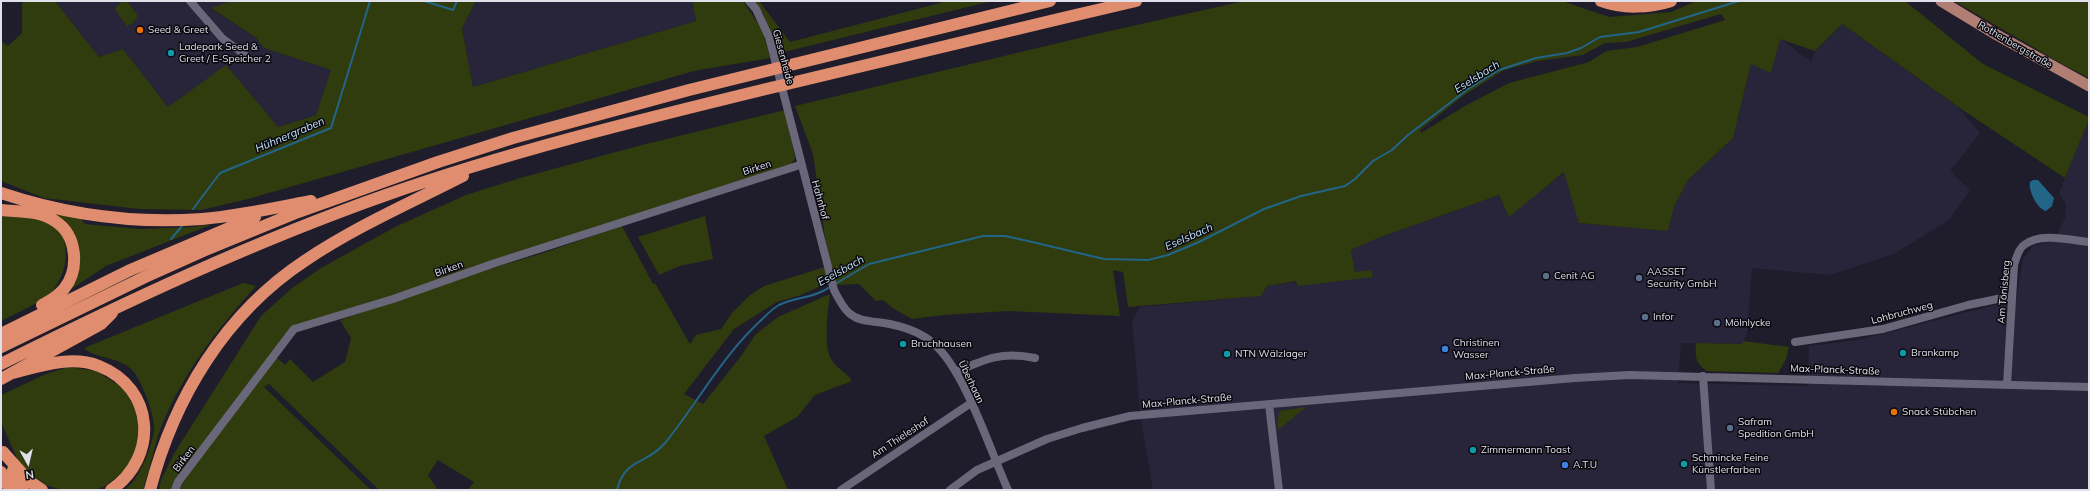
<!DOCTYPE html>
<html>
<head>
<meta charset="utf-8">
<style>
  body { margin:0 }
  #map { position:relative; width:2090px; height:491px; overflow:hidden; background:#1f1c2b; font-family:Mulish,sans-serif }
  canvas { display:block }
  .frame { position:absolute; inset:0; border:2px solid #e1e0ea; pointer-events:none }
  .north { position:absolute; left:8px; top:443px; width:40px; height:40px; -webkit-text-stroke:3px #09080e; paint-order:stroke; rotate:172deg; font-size:11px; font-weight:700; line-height:16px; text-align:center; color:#e1e0ea }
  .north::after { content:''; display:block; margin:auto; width:14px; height:18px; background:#e1e0ea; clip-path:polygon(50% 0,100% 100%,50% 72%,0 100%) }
</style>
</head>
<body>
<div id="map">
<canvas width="2090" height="491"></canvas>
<div class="frame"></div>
<div class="north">N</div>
</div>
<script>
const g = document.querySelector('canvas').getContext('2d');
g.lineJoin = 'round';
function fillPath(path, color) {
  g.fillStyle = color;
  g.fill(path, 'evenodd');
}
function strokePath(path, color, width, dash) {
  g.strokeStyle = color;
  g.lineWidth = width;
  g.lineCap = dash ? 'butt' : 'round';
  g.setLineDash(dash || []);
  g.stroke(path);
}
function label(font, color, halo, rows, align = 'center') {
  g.font = font + ' Mulish,sans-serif';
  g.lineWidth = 3;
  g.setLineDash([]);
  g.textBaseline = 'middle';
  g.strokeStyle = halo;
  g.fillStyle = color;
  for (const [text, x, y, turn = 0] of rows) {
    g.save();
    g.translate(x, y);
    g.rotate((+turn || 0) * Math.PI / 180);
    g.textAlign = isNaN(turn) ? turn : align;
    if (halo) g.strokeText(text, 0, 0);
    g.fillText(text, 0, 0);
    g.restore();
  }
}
fillPath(new Path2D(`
  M55,1h176l-20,8 45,29 8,10 67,22 -15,45 -38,12 -52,-61 -57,42 -46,-59 -24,8z
  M476,1h216l4,20 -223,66 -11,-59z
  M1842,24l116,83 22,26 -30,38 20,19 -21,30 -55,34 -64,21 -78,-7 -5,66 -5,10 -61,-1 -3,40 130,3 1,-40 50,-6 136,-35 20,1 8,-47 10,-13 21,-5 11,-23 1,-14 -7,-11 30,-74v371h-936l-12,-69 -9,-100 8,-14 121,-11 6,-10 88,-13 -4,-23 27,-12 121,-43 10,21 56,-44 15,51 88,8 6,-24 14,-27 45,-42 18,-74 29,-26 31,24 4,-11z`), '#282439');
fillPath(new Path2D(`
  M24,1h31l44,56 24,-8 45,58 58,-42 52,62 38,-12 15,-45 -67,-22 -8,-10 -45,-30 20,-7h245l-14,27 11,59 223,-66 -4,-20h51l20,30 7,27 -76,13 -446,128 -47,11 -62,-1 -95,-11 -43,-17v-140l7,5 14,-13v-29z
  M123,1h4l11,15 -5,7 -6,3c-2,-2 -11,-15 -12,-18z
  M752,1h7l31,41 158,-41h44l-216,53 -13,-41z
  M1244,1h318l47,16 62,-5 25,-11h209l78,63 106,53v2l-24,59 -101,-67 -122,-87 -27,27 -35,-12 -9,34 -20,-9 -18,74 -45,42 -14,27 -6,24 -89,-8 -15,-51 -55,45 -10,-22 -121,43 -27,12 4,22 16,-2 2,7 -75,9 -2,-5 -29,5 -6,10 -133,11 -5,-35 -10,-2 7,46 -112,-5 -64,4 -32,4 -18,-10 -11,-9 -7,1 -17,-17 -23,1 -11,-48 -12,-83 -18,-48 301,-72zM1721,14l4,6 -88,27 -31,4 -17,11 -80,21 -46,24 -42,26 -1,-3 43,-34 41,-26 34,-9 45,-6 22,-12 21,-1z
  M1954,1h135v77l-27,-14z
  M785,110l10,48 -4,7 -392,130 -108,32 -19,26 13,12 5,-6 23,23 32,-20 6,-24 -11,-18 133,-46 67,-20 82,-28 31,58 2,-1 35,61 6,-9 25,-6 11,-16 18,-18 14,-9 61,-19 4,15 -28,13 -24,7 -43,27 -50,65 19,10 38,-48 14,-21 23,-18 52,-23c-2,17 -7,50 1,65 6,10 16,13 21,22l-37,14 -18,22 -33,19 24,54h-320l6,-8 -36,-22 -10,15 10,15h-59l-110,-106 -5,3 107,103h-212l2,-10 14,-28 86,-136 31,-28 29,-20 74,-41 71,-32 54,-17 118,-32z
  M48,211l33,8 4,5 56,5 51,-2 21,-3 -107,42 -36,24 8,-33z
  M1,216c14,1 30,-1 43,4 31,12 25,51 8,72 -8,9 -39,23 -51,29z
  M705,216l8,43 -33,7 -21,9 -21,-38z
  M243,283l13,3c-38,42 -72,86 -94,139 -8,20 -12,44 -19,65h-19c15,-9 27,-42 30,-59 2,-13 -12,-49 -21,-60 -13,-15 -39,-12 -49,-23z
  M1743,341l46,6 -3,12 -8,14 -71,-2c-12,-8 -12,-15 -11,-28l46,1z
  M68,367l28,4 27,17 14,24 3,26 -11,29 -25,20 -10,3h-32l-16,-5 -26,-20 -19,-43v-27l45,-21z
  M1306,407l-28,23 -1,-10 3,-9z`), '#303b0e');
fillPath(new Path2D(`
  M2033,180h5l16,18 -2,8 -6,5c-9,-2 -18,-21 -16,-29z`), '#226587');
strokePath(new Path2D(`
  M424,1l29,9 4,-9
  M193,209l27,-36 111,-45 39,-127
  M171,239l11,-13
  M835,284l34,-20 114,-28h22l23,5 76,18 44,1 20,-5 31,-13 65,-33 37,-13 44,-10 10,-7 18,-18 19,-11 16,-15 60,-46 31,-19 37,-12 31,-5 14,-5 19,-11 39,-5 100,-31
  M617,490c8,-33 30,-25 48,-47 31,-38 55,-83 91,-118 7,-6 14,-15 23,-20 16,-8 36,-7 51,-18`), '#226587', 2);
strokePath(new Path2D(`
  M190,1l33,38 21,15
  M749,1l7,8 13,28 65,253c4,8 9,18 15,23 10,9 23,8 35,10 18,3 36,8 50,21 31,27 56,106 74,146
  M1795,342l88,-13 85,-24 44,-9
  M956,372c29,-13 46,-21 79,-14
  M1703,376l8,114
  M2007,385l7,-120c2,-6 4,-16 10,-20 16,-13 46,-5 65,-3
  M1269,404l10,86
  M175,490l3,-8 116,-153 99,-30 102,-36 305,-98
  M841,490l130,-87
  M950,490l27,-20 70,-31 35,-11 48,-12 445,-38 54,-3 460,12`), '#6a677a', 8);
strokePath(new Path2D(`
  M1941,1l56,34 92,51`), '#b07e73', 11);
strokePath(new Path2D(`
  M1601,1c21,8 49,7 70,0
  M1,193c66,22 132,31 201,26 37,-3 73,-11 109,-18
  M1,210c18,2 38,0 54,11 22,14 25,48 9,68 -6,7 -14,12 -22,16
  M1,334l127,-63 127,-54
  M1,347l144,-70 58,-26 95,-39 140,-50 75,-24 176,-48 361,-89
  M1,364c126,-63 252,-122 385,-169 122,-43 249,-74 376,-105 124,-30 249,-60 374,-89
  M12,373c28,-7 59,-18 87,-7 56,22 60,91 12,124
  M1,379l100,-55 11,-11
  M3,452l26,29 13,9
  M13,470l10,20
  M1,472l9,18
  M150,490c24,-92 75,-177 156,-230 49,-33 104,-57 157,-84`), '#df8d6e', 12);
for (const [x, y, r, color] of [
  [140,30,4,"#e8710a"],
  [171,53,4,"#0f9aa8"],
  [1546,276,4,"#5c6f8a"],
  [1639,278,4,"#5c6f8a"],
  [1645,317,4,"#5c6f8a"],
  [1717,323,4,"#5c6f8a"],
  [903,344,4,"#0f9aa8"],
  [1445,349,4,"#3f7fe0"],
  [1903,353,4,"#0f9aa8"],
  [1227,354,4,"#0f9aa8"],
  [1894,412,4,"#e8710a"],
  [1730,428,4,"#5c6f8a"],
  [1473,450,4,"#0f9aa8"],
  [1684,464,4,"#0f9aa8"],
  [1565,465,4,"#3f7fe0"]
]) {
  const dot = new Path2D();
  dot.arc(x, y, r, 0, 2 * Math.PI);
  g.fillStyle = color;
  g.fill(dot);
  strokePath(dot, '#09080e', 1.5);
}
label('10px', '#e1e0ea', '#09080e', [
  ["Seed & Greet",148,30],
  ["Ladepark Seed &",179,47],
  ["Greet / E-Speicher 2",179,59],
  ["AASSET",1647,272],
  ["Security GmbH",1647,284],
  ["Cenit AG",1554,276],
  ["Infor",1653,317],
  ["Mölnlycke",1725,323],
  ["Christinen",1453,343],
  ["Wasser",1453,355],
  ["Bruchhausen",911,344],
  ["Brankamp",1911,353],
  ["NTN Wälzlager",1235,354],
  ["Snack Stübchen",1902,412],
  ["Safram",1738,422],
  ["Spedition GmbH",1738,434],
  ["Zimmermann Toast",1481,450],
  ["Schmincke Feine",1692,458],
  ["Künstlerfarben",1692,470],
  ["A.T.U",1573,465]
], 'left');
label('10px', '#e1e0ea', '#09080e', [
  ["Rothenbergstraße",2015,45,30],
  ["Giesenheide",783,57,75],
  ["Birken",757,168,-18],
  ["Hahnhof",820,200,75],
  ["Birken",449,269,-20],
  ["Am Tönisberg",2004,292,-85],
  ["Lohbruchweg",1902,313,-15],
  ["Max-Planck-Straße",1835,370,2],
  ["Max-Planck-Straße",1510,373,-5],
  ["Überhaan",971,382,64],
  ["Max-Planck-Straße",1187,401,-5],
  ["Am Thieleshof",900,438,-33],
  ["Birken",184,459,-53]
]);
label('italic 11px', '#bfe2f6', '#09080e', [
  ["Eselsbach",1477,77,-32],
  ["Hühnergraben",290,135,-23],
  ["Eselsbach",1189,237,-24],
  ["Eselsbach",841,271,-29]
]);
</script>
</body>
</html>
